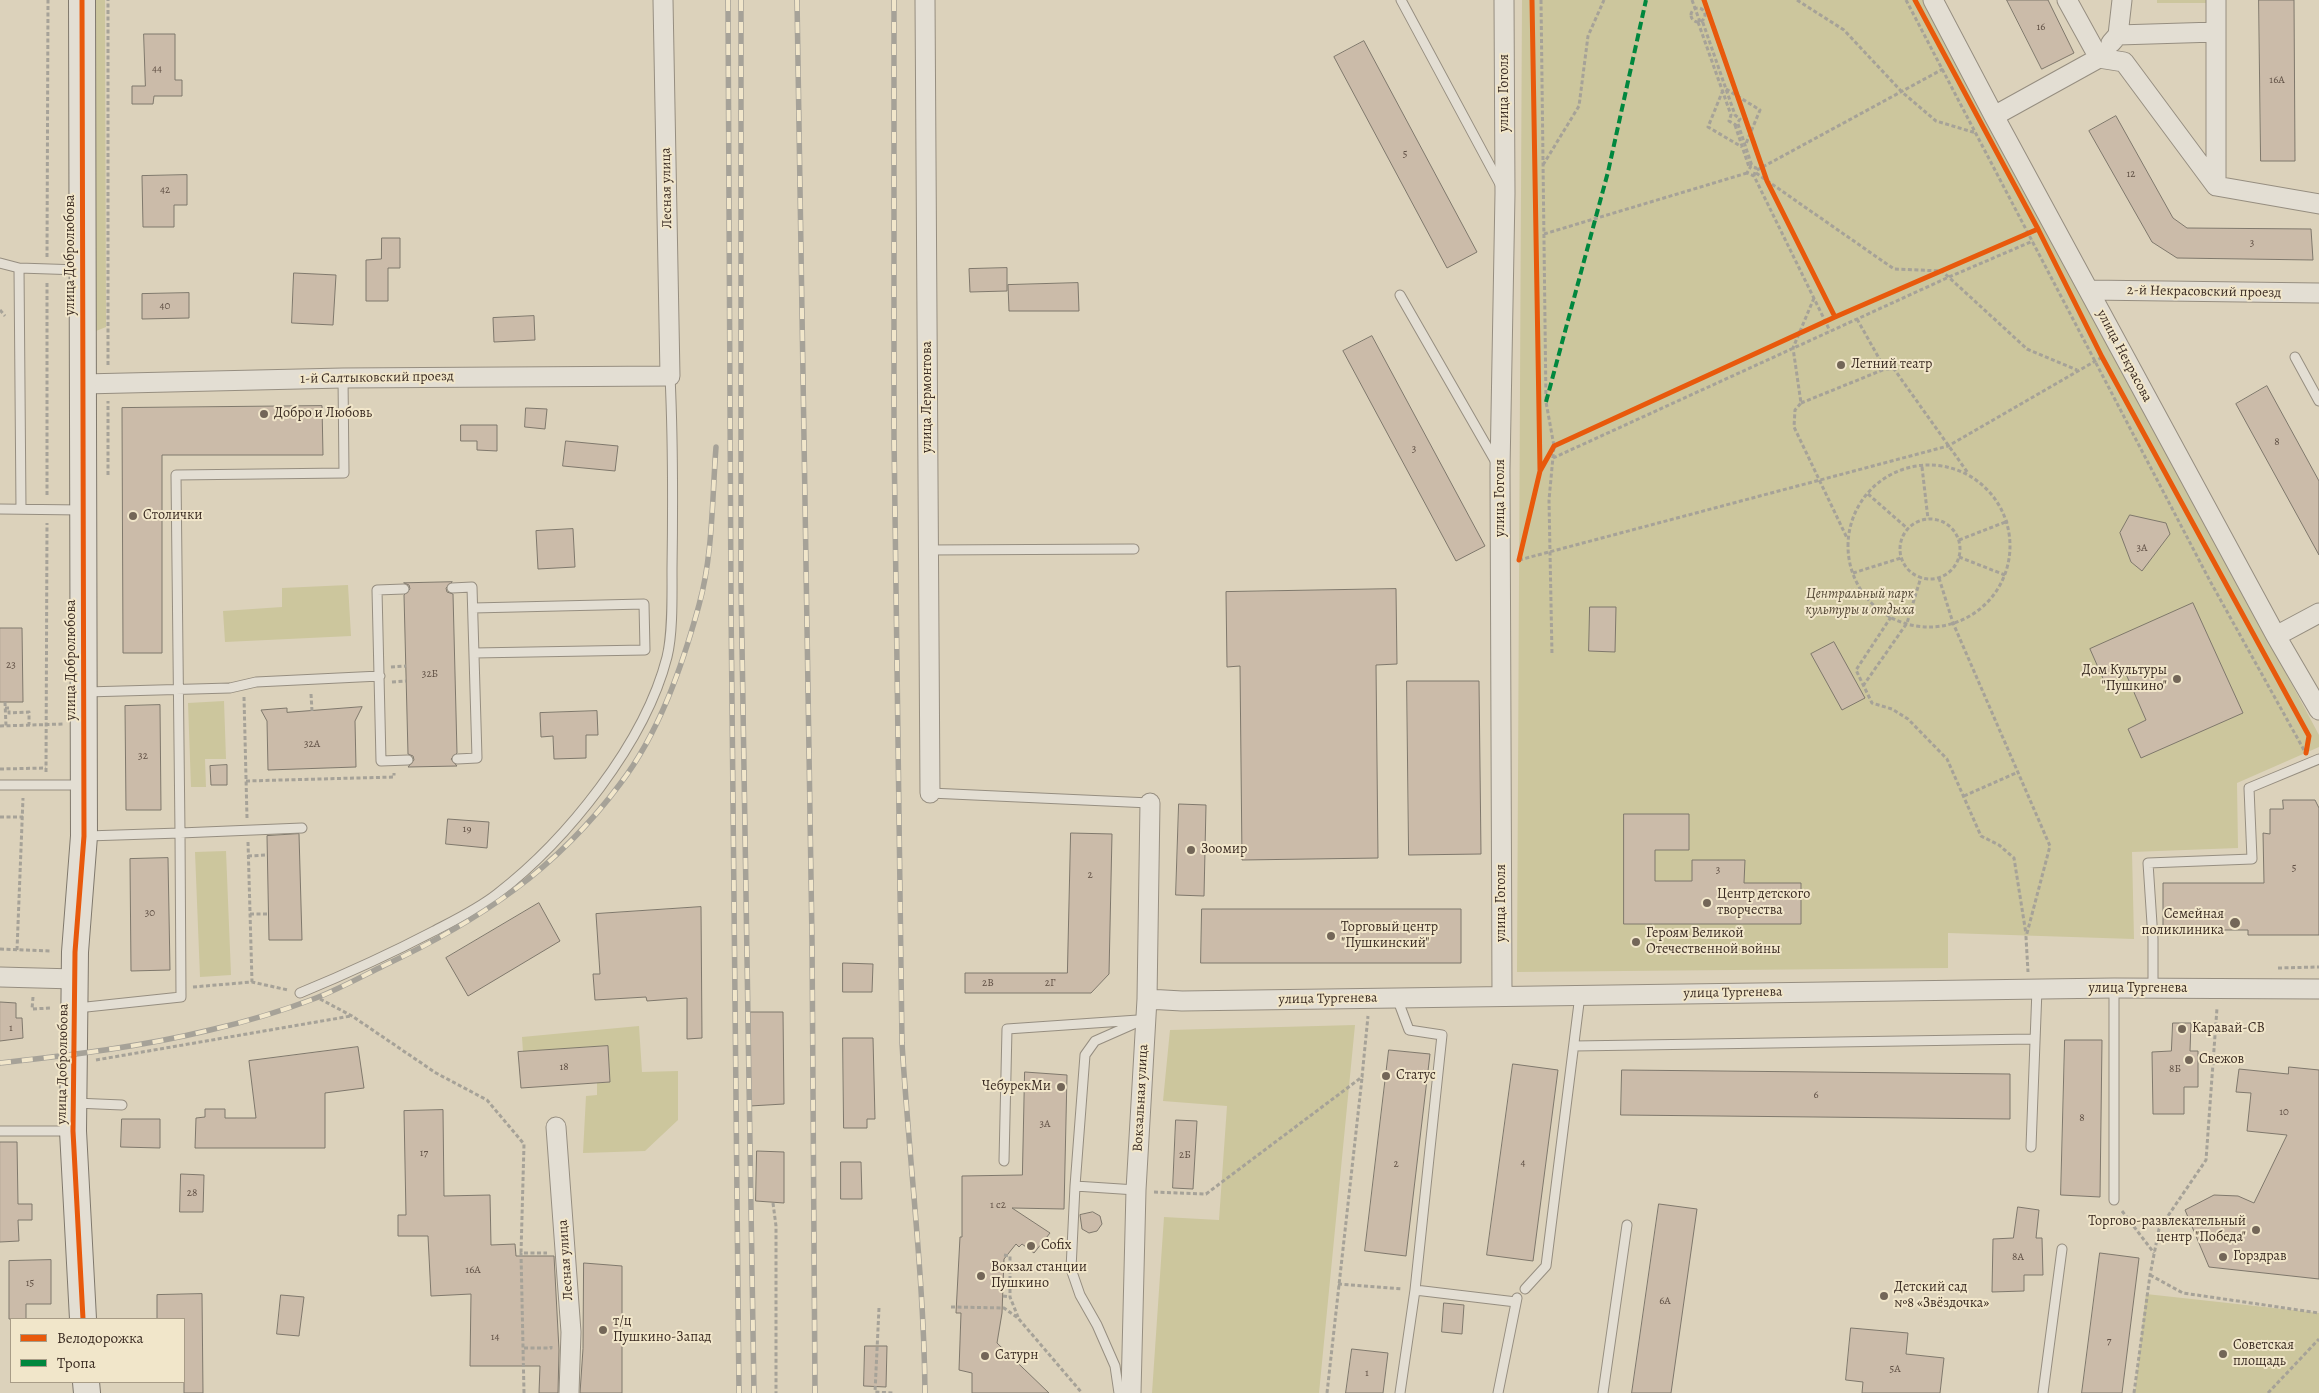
<!DOCTYPE html>
<html>
<head>
<meta charset="utf-8">
<style>
  body { margin:0 }
  #map { position:relative; width:2319px; height:1393px; overflow:hidden; background:#dcd2bb; font-family:Alegreya,serif }
  canvas { display:block }
  .legend { position:absolute; left:10px; top:1318px; width:175px; height:65px; box-sizing:border-box; background:#f1e6ca; border:1px solid #a89c87; margin:0; padding:6px 9px; list-style:none; font-size:15px; color:#3b2c23 }
  .legend li { display:flex; align-items:center; gap:10px; height:25px }
  .legend b { width:25px; border:1px solid #a89c87 }
</style>
</head>
<body>
<div id="map">
<canvas width="2319" height="1393"></canvas>
<ul class="legend">
<li><b style="height:6px;background:#e8590c"></b>Велодорожка</li>
<li><b style="height:6px;background:#00873e"></b>Тропа</li>
</ul>
</div>
<script>
const g = document.querySelector('canvas').getContext('2d');
g.lineJoin = 'round';
function fillPath(path, color) {
  g.fillStyle = color;
  g.fill(path, 'evenodd');
}
function strokePath(path, color, width, dash) {
  g.strokeStyle = color;
  g.lineWidth = width;
  g.lineCap = dash ? 'butt' : 'round';
  g.setLineDash(dash || []);
  g.stroke(path);
}
function label(font, color, halo, rows, align = 'center') {
  g.font = font + ' Alegreya,serif';
  g.lineWidth = 4;
  g.setLineDash([]);
  g.textBaseline = 'middle';
  g.strokeStyle = halo;
  g.fillStyle = color;
  for (const [text, x, y, turn = 0] of rows) {
    g.save();
    g.translate(x, y);
    g.rotate((+turn || 0) * Math.PI / 180);
    g.textAlign = isNaN(turn) ? turn : align;
    if (halo) g.strokeText(text, 0, 0);
    g.fillText(text, 0, 0);
    g.restore();
  }
}
fillPath(new Path2D(`
  M89,0h16l1,327 -10,4 -6,-13z
  M1522,0h404l393,735v12l-82,36 1,65 -106,4 2,87 -186,-6v35l-431,4z
  M2157,0h49v3h-49z
  M348,585l3,51 -126,6 -2,-31 59,-4v-19z
  M224,701l2,58h-21l1,28h-15l-3,-84z
  M226,851l5,124 -31,2 -5,-125z
  M1355,1025l-36,368h-167l12,-176 55,3 8,-114 -64,-5 7,-71z
  M639,1026l3,46 36,-1v49l-33,31 -62,2 3,-57 11,-1v-12l13,-1 -2,-36 -85,6 -1,-15z
  M2146,1294l173,19v80h-184z`), '#ccc69d');
const building = new Path2D(`
  M2007,0h41l26,53 -32,16z
  M2259,0h35l1,161h-34z
  M144,34h31v46h7v16h-28l-1,8h-21v-18h13z
  M1364,41l113,211 -30,16 -113,-211z
  M2116,116l57,102 14,10 124,1 2,31 -136,-2 -25,-16 -63,-111z
  M187,175v30h-13v22h-31l-1,-51z
  M382,238h18v30h-12v33h-22v-41l15,-1z
  M1007,268v23l-37,1 -1,-23z
  M294,273l42,2 -3,50 -41,-2z
  M1078,283l1,28h-70l-1,-26z
  M189,293v25l-47,1v-25z
  M534,316l1,24 -41,2 -1,-24z
  M1372,336l113,210 -29,15 -113,-210z
  M2267,386l52,95v74l-83,-151z
  M322,406l1,49h-161v198h-39l-1,-245z
  M526,408l21,1 -2,20 -20,-2z
  M461,425h36v26l-20,-1v-9h-16z
  M566,441l52,5 -3,25 -52,-5z
  M2130,515l36,8 4,11 -28,37 -11,-9 -11,-29z
  M573,529l2,38 -37,2 -2,-38z
  M452,582l-6,6 1,4 6,2 4,159 -6,6 6,7 -49,1 6,-7 -1,-4 -5,-2 -4,-159 6,-6 -1,-4 -5,-2z
  M1396,589l1,75 -21,1 2,193 -136,2 -2,-194 -13,1 -1,-75z
  M2193,603l50,110 -102,45 -13,-29 18,-9 -20,-46 -21,9 -15,-34z
  M1590,607h26l-1,45 -26,-1z
  M0,628h22l1,74h-23z
  M1834,642l31,56 -23,12 -31,-56z
  M1407,681h72l2,173 -72,1z
  M160,705l1,105h-35l-1,-104z
  M362,707l-7,14 1,46 -88,3 -1,-49 -6,-11 26,-2v4z
  M597,711l1,24h-12v23l-32,1 -1,-23 -12,1 -1,-24z
  M227,765v20h-16l-1,-19z
  M2283,800h32l4,8v127h-71v-5h-85v-47h101l-1,-50 7,1v-25h13z
  M1179,804l27,1 -2,91 -28,-1z
  M1624,814h65v36h-34v31h37v-21h53l-1,23h57v41h-177z
  M448,819l41,3 -2,26 -41,-4z
  M1071,833l41,1 -3,140 -18,19h-126v-20h102z
  M299,834l3,106h-33l-2,-104z
  M168,858l2,112 -39,1 -1,-112z
  M539,903l21,38 -92,55 -22,-38z
  M701,907l1,131 -15,1v-41l-40,3 -1,-4 -51,3 -2,-26h7l-4,-60z
  M1202,909h259v54h-260z
  M843,963l30,1 -1,28h-29z
  M0,1002l16,1v15h6l1,20 -23,3z
  M750,1012h33l1,92 -34,2z
  M2173,1023h18l-1,28h8v36h-14v27h-31l-1,-62 19,-1z
  M843,1038h30l2,81h-8v9h-23z
  M2065,1040h37l-2,157 -39,-2z
  M608,1046l2,36 -89,6 -3,-36z
  M358,1047l6,41 -39,5v55h-130l1,-30 9,-1v-8h20v9h31l-7,-57z
  M1389,1050l41,4 -24,202 -41,-5z
  M1513,1064l45,6 -25,191 -46,-6z
  M2289,1067l30,3v209l-110,-12 -24,-57 29,-15 24,1 16,7 33,-68 -40,-4 4,-38 -15,-1 3,-23 49,5z
  M1622,1070l388,4v45l-389,-4z
  M1025,1072l42,3 -3,134 -52,-1 38,25 -16,20 -12,-9 -3,3 -3,-3 -12,15 -2,54 -5,30 52,50h-77v-20l-13,-3 2,-57h-5l4,-76h2v-61l60,-1z
  M443,1110l1,86 46,-1 1,50 24,-1 1,12h38l5,94 -1,43h-19l1,-27h-70l1,-72 -40,2 -3,-60h-30v-21h8l-2,-104z
  M122,1119h38v29l-39,-1z
  M1176,1120l21,1 -4,68 -20,-1z
  M0,1142h17l1,62h14v16h-14l1,21 -19,1z
  M757,1151l27,1v51l-28,-2z
  M841,1162h20l1,37h-21z
  M181,1174l23,1 -1,37h-23z
  M1659,1204l38,5 -26,184h-39z
  M2018,1207l21,3 -3,28h6l1,37h-19v16l-32,1 1,-53 20,-1z
  M1093,1212l7,4 2,8 -5,7 -8,2 -7,-4 -2,-14z
  M2100,1253l39,5 -17,135h-40z
  M51,1260v44h-25v15h-17v-58z
  M584,1263l38,3v127h-42l3,-44z
  M202,1294l1,99h-19v-74h-27v-24z
  M281,1295l23,2 -5,39 -22,-2z
  M1444,1303l20,2 -2,29 -20,-2z
  M1851,1328l57,5 -2,21 38,4 -4,35h-78l1,-11 -17,-2z
  M865,1346h22l-1,41 -22,-1z
  M1352,1349l36,4 -5,40h-37z`);
fillPath(building, '#cbbba9');
strokePath(building, '#7f786c', 1);
const lane = new Path2D(`
  M1401,0l100,186
  M0,263l19,5 61,2
  M19,268l2,241
  M1400,295l97,169
  M2295,357l24,44
  M0,509l82,1
  M928,550l206,-1
  M452,588l20,-1 5,171 -20,1
  M404,589l-27,1 4,171 27,-1
  M473,608l171,-4 1,46 -171,3
  M86,692l144,-4 26,-6 124,-6
  M0,785h82
  M930,793l220,10
  M302,828l-122,5 -4,-358 168,-2 -1,-95
  M2153,988v-49l-5,-76 104,-4 -3,-71 70,-29
  M300,993c46,-19 90,-39 134,-62 21,-11 44,-22 63,-37 70,-54 148,-151 170,-237 6,-24 5,-63 5,-88 1,-64 1,-129 -2,-193
  M1397,998l12,32 33,5 -27,255
  M77,1008l104,-11 -1,-164 -93,3
  M1574,1046l460,-7
  M75,1103l47,2
  M0,1131h70
  M2031,1147l6,-158
  M1004,1161l3,-132 131,-9
  M1075,1186l61,4
  M2114,1200v-212
  M1525,1289l21,-23 34,-271
  M1119,1393l-4,-27 -18,-41 -17,-30 -9,-26 4,-83 10,-131 10,-14 50,-22
  M1400,1393l15,-103 101,12
  M1498,1393l19,-95
  M1603,1393l24,-168
  M2043,1393l19,-144`);
const street = new Path2D(`
  M925,0l5,793
  M1933,0l61,116 282,520 43,74
  M2216,0v186
  M2118,35l98,-3
  M2111,43l7,-8 4,-35
  M2099,58l25,4 92,124 103,18
  M1994,116l105,-58 -32,-58
  M2089,290l230,3
  M83,384l260,-6 327,-2 -7,-376
  M2276,636l43,-23
  M0,977l75,2
  M1502,996l-2,-526 5,-277 -1,-193
  M1147,999l35,2 932,-13 205,1
  M556,1127l15,205 -2,61
  M1131,1393l5,-203 11,-191 3,-196`);
const secondary = new Path2D(`
  M82,0l2,836 -9,116 -2,179 10,188
  M86,1382l1,11`);
strokePath(lane, '#968e80', 11);
strokePath(street, '#968e80', 21);
strokePath(secondary, '#7f786c', 28);
strokePath(new Path2D(`
  M1541,0l5,402 8,44 -5,54 3,155
  M1692,0l8,22
  M1797,0l47,30 58,62 34,29 40,12
  M1906,0l304,581 94,169
  M1691 15a7 7 0 1 1 14 0a7 7 0 1 1-14 0Z
  M1698,22l33,93 -2,6 7,4 4,-6 -5,-4 -33,-95
  M1726,89l34,21 -15,36
  M1723,90l-15,37 34,20
  M1738,124l14,42
  M1735,125l14,42
  M1543,165l36,-59 9,-70 16,-36
  M1757,170l186,-101
  M1756,173l138,96 48,2 85,78 50,21
  M1754,176l2,-8 -5,-2 -4,7 7,3 76,155
  M1544,234l203,-61
  M47,257l1,-257
  M47,283v214
  M1814,298l-21,50 8,55 -6,7 -1,17 53,111
  M0,310l5,6
  M1857,319l28,50h9l74,104
  M108,365v-365
  M1801,403l84,-34
  M1553,458l396,-181 84,-36
  M1848 546a81 81 0 1 1 162 0a81 81 0 1 1-162 0Z
  M1922,467l6,52
  M108,475v-74
  M1868,494l40,35
  M1900 549a30 30 0 1 1 60 0a30 30 0 1 1-60 0Z
  M1959,540l49,-19
  M1959,557l46,18
  M1519,560l429,-114 156,-90
  M1853,573l48,-15
  M1939,578l14,45 97,223 -24,91 2,35
  M1891,617l-35,53 16,33 20,6 16,10 39,40 34,77 18,9 15,13 12,76
  M391,667l15,-1
  M392,682l14,-1
  M1863,686l44,-63 14,-46
  M311,694l1,17
  M244,697l3,121
  M5,702l1,24
  M5,708h4v5l20,-1v13
  M0,726l63,-2
  M0,769l46,-1
  M46,772l1,-249
  M246,781l148,-4v-4
  M1964,796l54,-24
  M0,817h23
  M248,842l4,140
  M248,856l19,-1
  M250,914h19
  M0,949l52,2
  M17,950l6,-152
  M2278,968l41,-1
  M193,987l59,-5 36,8
  M33,997l-1,12 19,-1
  M320,999l32,17 84,57 51,27 37,44 -3,109
  M96,1060l255,-44
  M1154,1192l52,2 156,-117 6,-61
  M773,1203l3,23v167
  M2122,1211l32,42
  M1004,1255l6,1v41l8,20
  M2150,1275l33,18 136,20
  M1338,1284l64,5
  M1003,1296l7,1
  M951,1307l53,1 14,10 64,75
  M879,1308l-4,84 18,1
  M524,1348h27v-2
  M524,1393l-3,-140h26
  M1327,1393l35,-315
  M2134,1393l16,-118 9,-46 47,-69 11,-152
  M2268,1393l51,-54`), '#a6a298', 3, [4, 2.5]);
strokePath(lane, '#e3ded3', 9);
strokePath(street, '#e3ded3', 19);
strokePath(secondary, '#e3ded3', 26);
const rail = new Path2D(`
  M728,0l3,605 8,788
  M741,0v582l13,811
  M797,0l15,939 3,454
  M894,0v437l8,606c7,117 22,233 23,350
  M0,1063c70,-8 141,-16 210,-33 35,-8 72,-19 106,-32 23,-9 45,-21 67,-32 96,-45 173,-96 237,-182 39,-51 62,-117 79,-179 14,-50 13,-106 17,-158`);
strokePath(rail, '#a6a298', 5.5);
strokePath(rail, '#f1e6ca', 4, [11]);
strokePath(new Path2D(`
  M1546,402l62,-230 38,-172`), '#00873e', 4, [8, 4]);
strokePath(new Path2D(`
  M82,0l2,836 -9,116 -2,179 10,188
  M1532,0l8,470
  M1704,0l63,181 68,136
  M1915,0l123,229 64,128 207,379 -3,17
  M1519,560l21,-89 14,-25 281,-129 203,-88`), '#e8590c', 5);
for (const [x, y, r, color] of [
  [1841,365,5,"#736658"],
  [264,414,5,"#736658"],
  [133,516,5,"#736658"],
  [2177,679,5,"#736658"],
  [1191,850,5,"#736658"],
  [1707,903,5,"#736658"],
  [2235,923,6,"#736658"],
  [1331,936,5,"#736658"],
  [1636,942,5,"#736658"],
  [2182,1029,5,"#736658"],
  [2189,1060,5,"#736658"],
  [1386,1076,5,"#736658"],
  [1061,1087,5,"#736658"],
  [2256,1230,5,"#736658"],
  [1031,1246,5,"#736658"],
  [2223,1257,5,"#736658"],
  [981,1276,5,"#736658"],
  [1884,1296,5,"#736658"],
  [603,1330,5,"#736658"],
  [2223,1354,5,"#736658"],
  [985,1356,5,"#736658"]
]) {
  const dot = new Path2D();
  dot.arc(x, y, r, 0, 2 * Math.PI);
  g.fillStyle = color;
  g.fill(dot);
  strokePath(dot, '#f1e6ca', 2);
}
label('11px', '#605045', null, [
  ["16",2041,27],
  ["44",157,69],
  ["16А",2277,80],
  ["5",1405,154],
  ["12",2131,174],
  ["42",165,190],
  ["3",2252,243],
  ["40",165,306],
  ["8",2277,442],
  ["3",1414,449],
  ["3А",2142,548],
  ["23",11,665],
  ["32Б",430,674],
  ["32А",312,744],
  ["32",143,756],
  ["19",467,829],
  ["5",2294,868],
  ["3",1718,870],
  ["2",1090,875],
  ["30",150,913],
  ["2В",988,983],
  ["2Г",1050,983],
  ["1",11,1028],
  ["18",564,1067],
  ["8Б",2175,1069],
  ["6",1816,1095],
  ["10",2284,1112],
  ["8",2082,1118],
  ["3А",1045,1124],
  ["17",424,1153],
  ["2Б",1185,1155],
  ["4",1523,1163],
  ["2",1396,1164],
  ["28",192,1193],
  ["1 с2",998,1205],
  ["8А",2018,1257],
  ["16А",473,1270],
  ["15",30,1283],
  ["6А",1665,1301],
  ["14",495,1337],
  ["7",2109,1341],
  ["5А",1895,1369],
  ["1",1367,1373]
]);
label('14px', '#3b2c23', '#f1e6ca', [
  ["улица Гоголя",1505,93,-90],
  ["Лесная улица",667,188,-91],
  ["улица Добролюбова",71,255,-90],
  ["2-й Некрасовский проезд",2204,292,1],
  ["улица Некрасова",2124,356,62],
  ["1-й Салтыковский проезд",377,378,-1],
  ["улица Лермонтова",928,397,-90],
  ["улица Гоголя",1501,498,-90],
  ["улица Добролюбова",72,660,-90],
  ["улица Гоголя",1502,903,-90],
  ["улица Тургенева",2138,989],
  ["улица Тургенева",1733,993,-1],
  ["улица Тургенева",1328,999,-1],
  ["улица Добролюбова",63,1064,-89],
  ["Вокзальная улица",1141,1098,-87],
  ["Лесная улица",566,1260,-94]
]);
label('14px', '#3b2c23', '#f1e6ca', [
  ["Летний театр",1851,365],
  ["Добро и Любовь",274,414],
  ["Столички",143,516],
  ["Дом Культуры",2167,671,"right"],
  ["\"Пушкино\"",2167,687,"right"],
  ["Зоомир",1201,850],
  ["Центр детского",1717,895],
  ["творчества",1717,911],
  ["Семейная",2224,915,"right"],
  ["поликлиника",2224,931,"right"],
  ["Торговый центр",1341,928],
  ["\"Пушкинский\"",1341,944],
  ["Героям Великой",1646,934],
  ["Отечественной войны",1646,950],
  ["Каравай-СВ",2192,1029],
  ["Свежов",2199,1060],
  ["Статус",1396,1076],
  ["ЧебурекМи",1051,1087,"right"],
  ["Торгово-развлекательный",2246,1222,"right"],
  ["центр \"Победа\"",2246,1238,"right"],
  ["Cofix",1041,1246],
  ["Горздрав",2233,1257],
  ["Вокзал станции",991,1268],
  ["Пушкино",991,1284],
  ["Детский сад",1894,1288],
  ["№8 «Звёздочка»",1894,1304],
  ["т/ц",613,1322],
  ["Пушкино-Запад",613,1338],
  ["Советская",2233,1346],
  ["площадь",2233,1362],
  ["Сатурн",995,1356]
], 'left');
label('italic 14px', '#554937', '#f1e6ca', [
  ["Центральный парк",1860,595],
  ["культуры и отдыха",1860,611]
]);
</script>
</body>
</html>
